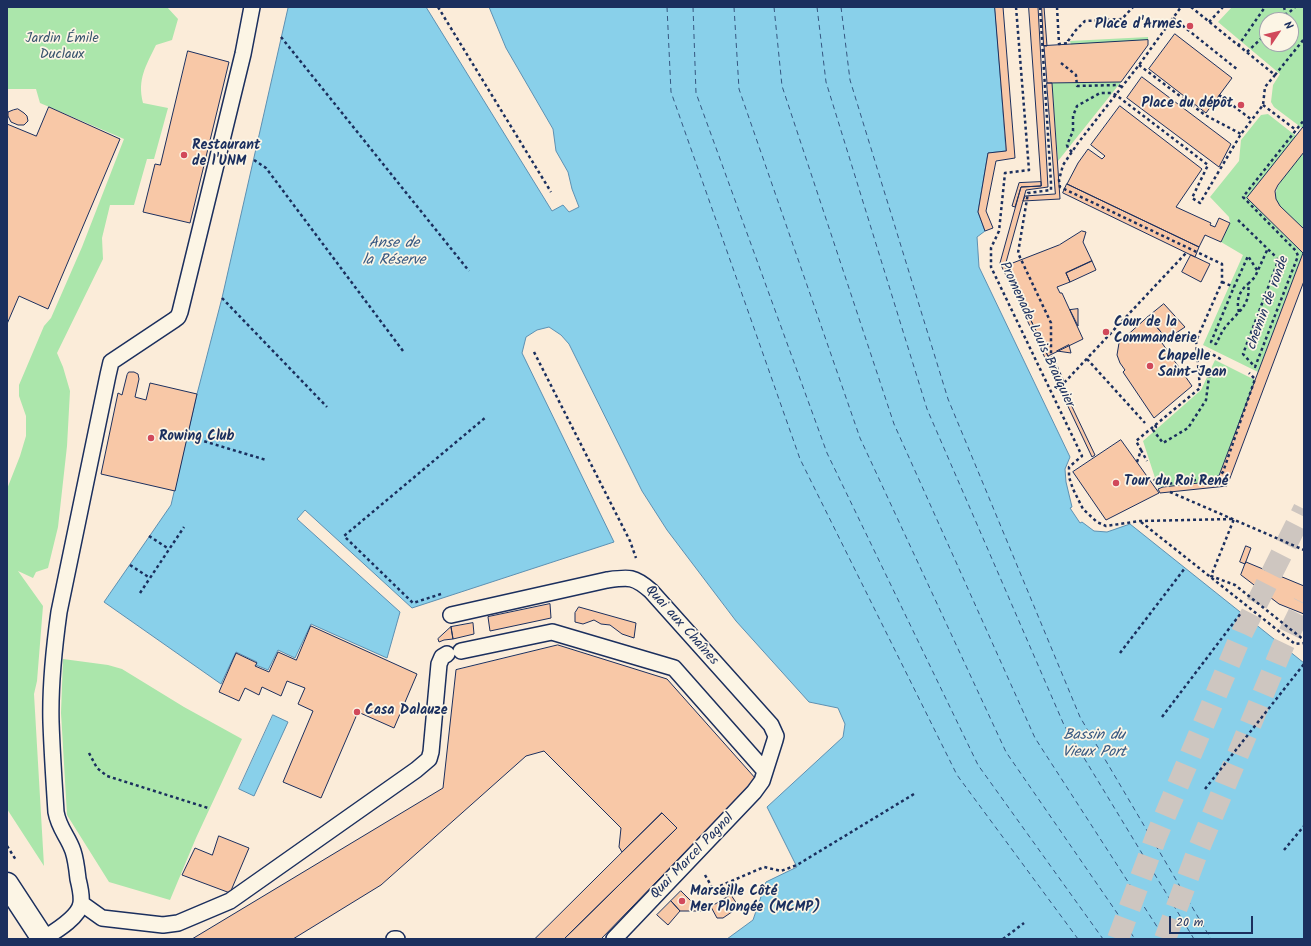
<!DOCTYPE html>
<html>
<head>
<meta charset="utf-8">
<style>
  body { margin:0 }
  #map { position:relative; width:1311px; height:946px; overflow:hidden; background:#fbecd9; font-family:Kalam,sans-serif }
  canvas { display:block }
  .frame { position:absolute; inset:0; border:8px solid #1b2f5e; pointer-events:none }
  .north { position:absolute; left:1259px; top:12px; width:40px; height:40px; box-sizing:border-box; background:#fcf5e5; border:1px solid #a2a6af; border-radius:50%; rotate:55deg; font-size:11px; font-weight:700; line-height:16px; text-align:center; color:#1b2f5e }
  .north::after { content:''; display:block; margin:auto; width:14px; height:18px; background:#d1495b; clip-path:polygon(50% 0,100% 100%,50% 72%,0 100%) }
  .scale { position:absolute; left:1169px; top:916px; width:84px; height:18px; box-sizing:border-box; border:2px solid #1b2f5e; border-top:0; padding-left:5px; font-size:12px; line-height:14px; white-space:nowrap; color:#1b2f5e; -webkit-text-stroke:3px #fcf5e5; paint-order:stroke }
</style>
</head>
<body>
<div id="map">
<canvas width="1311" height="946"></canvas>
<div class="frame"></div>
<div class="north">N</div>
<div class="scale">20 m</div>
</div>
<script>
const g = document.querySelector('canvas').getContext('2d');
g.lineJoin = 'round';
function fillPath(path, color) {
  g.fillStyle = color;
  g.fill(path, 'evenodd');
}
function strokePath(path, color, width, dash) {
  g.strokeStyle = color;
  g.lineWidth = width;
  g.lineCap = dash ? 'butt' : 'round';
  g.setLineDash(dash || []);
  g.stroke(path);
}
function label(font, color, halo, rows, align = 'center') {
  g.font = font + ' Kalam,sans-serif';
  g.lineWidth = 3.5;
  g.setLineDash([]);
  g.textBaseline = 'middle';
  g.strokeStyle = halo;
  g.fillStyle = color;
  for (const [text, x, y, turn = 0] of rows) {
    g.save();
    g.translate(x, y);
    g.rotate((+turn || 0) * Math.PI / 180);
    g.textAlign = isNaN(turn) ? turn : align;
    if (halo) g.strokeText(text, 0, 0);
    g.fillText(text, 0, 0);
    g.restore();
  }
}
fillPath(new Path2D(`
  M7,7h160l11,12 -6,21 -16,5c-10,21 -19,34 -13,58l25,5 -14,51h-7l-13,46h-24l-8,33 1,21 -46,94 6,14 7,24 -3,55 -9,81 -10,41 -12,4 -3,6 -15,-7 25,35 -6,75 -3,13 10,172 -37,-57v-320l13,-33 6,-20v-20l-7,-20v-11l25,-59 7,-8 31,-71 42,-108 -84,-36 -4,-14h-29z
  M1232,7h72v119l-2,2 -28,-21 -3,-5 2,-17 7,-11 -62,-52zM1267,20h24v24h-24z
  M1148,37v3l-77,5 -1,-4z
  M1121,82l-63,79 -6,-78z
  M1268,114l28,22 -49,62 56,55 -45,119 -55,-27 40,-90 -22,-13 9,-19 -1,-6 -19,-20 29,-36 2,-21 20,-25z
  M1304,152v77c-7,-7 -25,-21 -28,-30 -4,-13 20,-36 28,-47z
  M1215,360l40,20 -38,101 -59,6 -15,-46 58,-51z
  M63,659l45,6 14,4 62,38 58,32 -46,99 -26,62 -61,-18 -42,-67 -6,-102z`), '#abe6ab');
const water = new Path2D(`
  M285,7h141l126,204 11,-6 6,7 10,-5 -7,-18 -4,-17 -12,-21 -3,-22 -47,-81 -17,-41h506l11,144 -18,2 -10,59 7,19 -8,6 2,30 91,190 -5,12 1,13 6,25 -2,1 10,15 2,-1 12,9 13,1 23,-8 174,139v276h-577l26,-19 13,-38 31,-15 -30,-60 76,-70 2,-13 -7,-16 -29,-6 -73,-81 -69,-91 -25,-39 -73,-147 -8,-9 -12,-8 -12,3 -11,7 -4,16 92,189 -202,66 -107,-98 -8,9 103,93 -13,46 -76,-34 -16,34 -17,-8 -10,20 -12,-5 1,-3 -21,-10 -15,32 -117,-82 67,-97 26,-111 25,-96 66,-290z
  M273,715l15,7 -34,74 -15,-7z`);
fillPath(water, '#89d0ea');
strokePath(water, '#5d90b2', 1);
strokePath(new Path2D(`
  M667,7l4,85 129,367 157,316 121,164
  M693,7l3,86 131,360 151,312 125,174
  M734,7l5,82 121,349 146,314 129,187
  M774,7l8,79 112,338 141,314 130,201
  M817,7l9,75 101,327 137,316 130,214
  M841,7l9,73 98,319 132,318 131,222`), '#365781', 1, [5, 4]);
const building = new Path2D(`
  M995,7h8l12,151 -19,3 -10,50 7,17 -8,3 -7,-19 10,-59 18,-2z
  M1029,7h9l10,180 -22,3 -21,76 90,189 -3,2 -92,-194 21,-76 20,-1z
  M1042,7h2l3,39h-3z
  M1175,34l57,44 -26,35 -57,-44z
  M1148,40v5l-27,37 -74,1 -3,-37z
  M188,51l41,11 -39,161 -47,-11 12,-48 5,1z
  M1142,77l89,67 -12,23 -92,-69z
  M1047,83h5l8,116 -37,2 2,-5 30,-2z
  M1120,106l82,63 -26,38 35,16 -1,2 5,2 4,-9 11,5 -9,19 -16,-7 -6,12 -132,-63 11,-21 10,-14 14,10 3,-3 -14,-11z
  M49,107l71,32 -72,170 -29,-13 -12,28v-200l29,12z
  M18,109l6,4 3,3 1,5 -4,4h-6l-7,-3 -3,-6v-4l5,-2z
  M1304,126v26l-26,33 -3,6 1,8 4,7 24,23v52l-77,205 -67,7 -2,-4 5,-2 54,-6 86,-228 -56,-55z
  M1041,182v4l-20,1 -6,20 -3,-1 7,-23z
  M1067,184l132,63 -4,10 -132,-64z
  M1082,231l4,1 -3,10 9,19 -26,12 4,9 -13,5 3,6h2l21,46 -35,17 -43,-90 54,-21z
  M1191,255l19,9 -9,18 -19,-10z
  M1092,261l4,9 -26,12 -4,-9z
  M1164,304l21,23 -18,12 -19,-22z
  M1078,309v17l-8,-16z
  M1148,317l19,22 -5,4 30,43 -38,32 -31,-46 2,-2 -5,-7 -3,-8 2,-12z
  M1069,345l2,8 -14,-2z
  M129,372h5l4,2 1,5 -4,18 11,3 4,-17 47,11 -22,97 -74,-17 17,-81 4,2 5,-20z
  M1121,440l38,53 -53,27 -33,-48z
  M1246,546l5,2 -6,16 -5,-2z
  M1246,562l58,24v28l-25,-10 -38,-29z
  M550,604l1,14 -61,13 -2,-14z
  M579,607l57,16 -2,15 -12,-4 -12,-9 -9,-1 -7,-4 -11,4 -8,-2v-9z
  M473,623l1,11 -21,5 -2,-12z
  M311,626l106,48 -23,54 -36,-16 -37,86 -38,-16 30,-71 -15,-7 7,-16 -18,-7 -6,15 -19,-9 -3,8 -14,-7 -6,13 -20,-9 17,-39 21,10 -2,3 14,6 9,-20 18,8z
  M451,627l2,12 -9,1 -5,2 -1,-3z
  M558,645l109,34 89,100 -155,160h-37l113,-111 -15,-15 -40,39 -3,-5 2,-19 -77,-77 -18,5 -145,129 -88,54h-101l251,-151 13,-118z
  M662,813l15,15 -113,111h-29z
  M219,836l30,12 -19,45 -48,-18 13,-27 17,7z
  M681,891l11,11 10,9h-22l-9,-10z
  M731,895l8,12 -16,11h-6l-6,-11z
  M671,901l9,10 -12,14 -11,-10z`);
fillPath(building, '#f8c8a7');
strokePath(building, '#1b2f5e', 1);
strokePath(new Path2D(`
  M1118,939l38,-102 86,-204 62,-124
  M1165,939l32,-86 86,-207 21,-43`), '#cec6c0', 22, [22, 11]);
const lane = new Path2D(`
  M451,615l156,-35c22,-3 27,-4 44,11l120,134 5,11 -1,4 -13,41 -8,11 -140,147
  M461,651l91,-19 122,36 91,103
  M81,903l21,15 61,7 15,-2 52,-22 186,-131 13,-11 2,-7 8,-88 3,-7 5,-3
  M43,939c11,-7 36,-21 38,-36 1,-7 -1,-16 -3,-24 -1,-9 -2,-19 -5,-28 -5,-15 -14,-22 -17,-39 -2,-30 -4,-60 -5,-90 -1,-37 3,-74 8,-110l49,-237 3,-13 63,-42 4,-3 2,-5 63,-258 9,-47
  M394,939h3`);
const secondary = new Path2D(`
  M7,884l36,55`);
strokePath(lane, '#1b2f5e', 18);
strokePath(secondary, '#1b2f5e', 25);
strokePath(new Path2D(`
  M438,7l113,185
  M1016,7l13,163 -24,3 -6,58 -8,17v19l91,189 -13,11v10l4,12 10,20 14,13 9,4 34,-5 94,-2 -23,57 24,9 69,55
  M1040,7l11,176v7l-23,3 -10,60 33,70v31l13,29 122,-130
  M1057,7l2,37 9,-1v-2l8,-11 9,-9 37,-2 11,-12
  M1191,7l84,68 29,-36
  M1284,7l2,8
  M1173,18l65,52
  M1281,20l14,-13
  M1209,22l14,-15
  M281,37l188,234
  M1238,46l27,-39
  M1247,52l20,-19
  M1061,63l15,12 1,11 41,-1 4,2
  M1139,65l66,50 36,19
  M1219,95l33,25
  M1263,105l33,25
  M1072,152l-4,-4 -1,-3 6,-14v-15l4,-10 23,-13h11l5,2 92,70 -16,33 8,5 41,-69 22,-29 2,-18 10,-12
  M254,160l12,8 137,183
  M1238,220l37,36 3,5 -35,93 12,13 43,-111 -2,-5 -53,-54 61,-77
  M1257,270l-9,-14 -14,31 -23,55 5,2c2,-4 4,-8 6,-12 11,-18 30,-24 26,-48l7,-7 13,-29
  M1222,282l12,5
  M222,298l105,109
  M1239,312c-3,-11 0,-21 9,-28
  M1196,350l11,1 15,9
  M534,352l96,189 6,17
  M1087,359l58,64
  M1155,425l1,2 -3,3 10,13 25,-15 18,-28 3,-23 -11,-7
  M187,436l79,24
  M1141,450l6,11
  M1137,462l4,-12 -5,-9 64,-53 -4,-47 26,-59v-18l-162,-77 -1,-7 4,-15 15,-22 61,-78 42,-58
  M1154,479l3,4 3,2 58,-8 5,-5 32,-93 -6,-6
  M1170,492l134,58
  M1141,522l154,122 9,-1
  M149,536l20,13
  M130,565l20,13 34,-51
  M140,593l10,-15
  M441,594l-28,9 -69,-67 142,-119
  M1120,653l65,-85
  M1162,717l79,-104
  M89,753l8,15 10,8 101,32
  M1205,789l99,-125
  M7,846l9,14
  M1284,850l20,-24
  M705,875l8,14 51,-22 17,4 16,-6 117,-71
  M1003,939l21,-16`), '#1b2f5e', 2.5, [3, 3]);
strokePath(lane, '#fcf5e5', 15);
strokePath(secondary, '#fcf5e5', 22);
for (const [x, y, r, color] of [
  [1190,26,4,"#d1495b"],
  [1241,105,4,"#d1495b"],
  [184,155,4,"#d1495b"],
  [1106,332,4,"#d1495b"],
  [1150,366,4,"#d1495b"],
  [151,438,4,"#d1495b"],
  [1116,483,4,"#d1495b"],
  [357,712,4,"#d1495b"],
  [682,901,4,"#d1495b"]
]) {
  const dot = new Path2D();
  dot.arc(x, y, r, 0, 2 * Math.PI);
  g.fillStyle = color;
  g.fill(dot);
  strokePath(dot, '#fcf5e5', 1.5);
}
label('bold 14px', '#1b2f5e', '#fcf5e5', [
  ["Place d'Armes",1182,26,"right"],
  ["Place du dépôt",1233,105,"right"],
  ["Restaurant",192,147],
  ["de l'UNM",192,163],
  ["Cour de la",1114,324],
  ["Commanderie",1114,340],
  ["Chapelle",1158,358],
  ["Saint-Jean",1158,374],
  ["Rowing Club",159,438],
  ["Tour du Roi René",1124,483],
  ["Casa Dalauze",365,712],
  ["Marseille Côté",690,893],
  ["Mer Plongée (MCMP)",690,909]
], 'left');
label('14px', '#38546d', '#fcf5e5', [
  ["Jardin Émile",62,40],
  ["Duclaux",62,56]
]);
label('14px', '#1b2f5e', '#fcf5e5', [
  ["chemin de ronde",1269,303,-70],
  ["Promenade Louis Brauquier",1036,335,65],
  ["Quai aux Chaînes",681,626,48],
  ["Quai Marcel Pagnol",693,857,-46]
]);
label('italic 15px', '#365781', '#fcf5e5', [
  ["Anse de",394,244],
  ["la Réserve",394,261],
  ["Bassin du",1094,736],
  ["Vieux Port",1094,753]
]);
</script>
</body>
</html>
